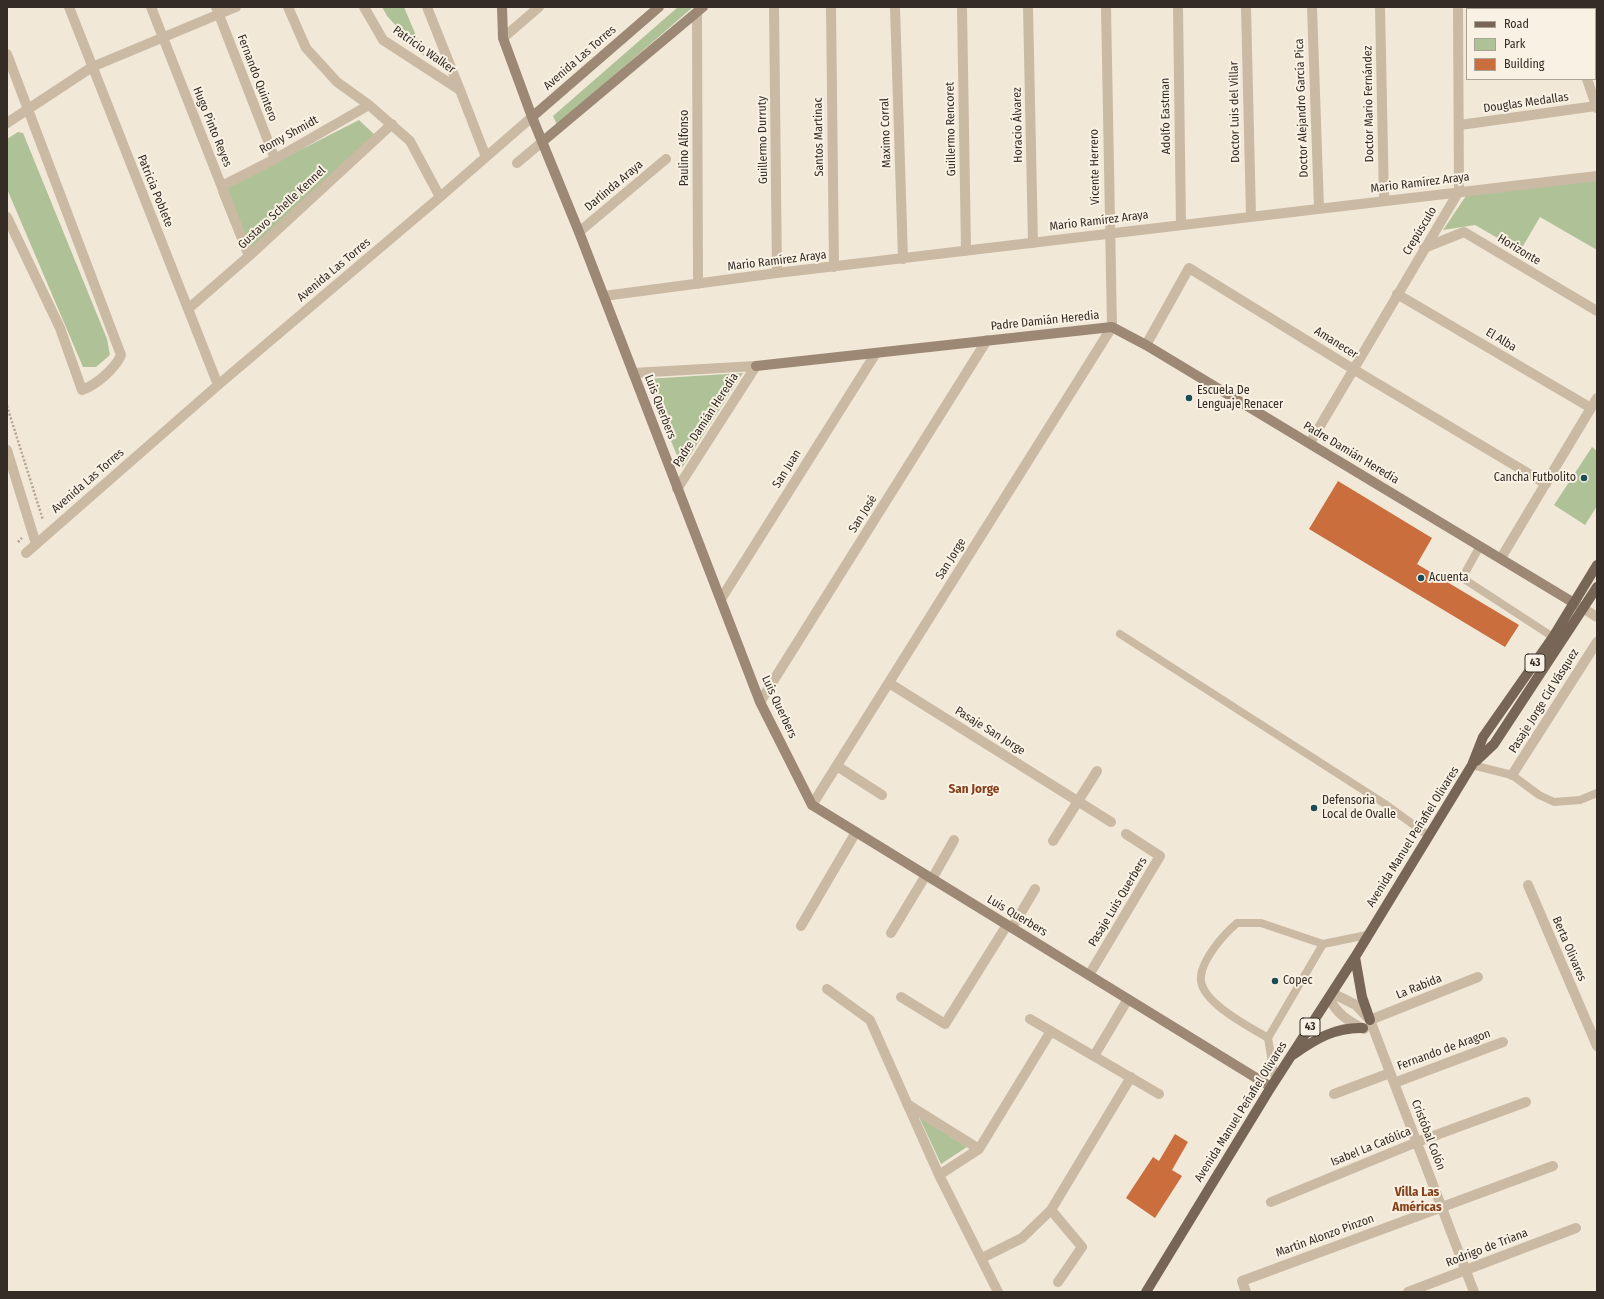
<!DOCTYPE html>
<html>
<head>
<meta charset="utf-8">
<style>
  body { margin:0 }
  #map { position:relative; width:1604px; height:1299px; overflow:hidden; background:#f2e8d8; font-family:"Fira Sans Condensed",sans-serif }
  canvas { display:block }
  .frame { position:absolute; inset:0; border:8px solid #352c26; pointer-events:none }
  .legend { position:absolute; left:1466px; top:8px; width:130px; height:72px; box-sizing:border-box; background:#f9f2e4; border:1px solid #aba398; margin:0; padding:5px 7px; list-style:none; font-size:12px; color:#352c26 }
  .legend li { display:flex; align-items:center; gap:8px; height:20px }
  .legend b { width:20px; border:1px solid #aba398 }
</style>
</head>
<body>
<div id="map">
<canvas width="1604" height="1299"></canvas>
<div class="frame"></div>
<ul class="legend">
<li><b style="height:5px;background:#776556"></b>Road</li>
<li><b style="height:11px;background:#afc197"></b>Park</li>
<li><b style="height:11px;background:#ca6e3e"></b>Building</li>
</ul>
</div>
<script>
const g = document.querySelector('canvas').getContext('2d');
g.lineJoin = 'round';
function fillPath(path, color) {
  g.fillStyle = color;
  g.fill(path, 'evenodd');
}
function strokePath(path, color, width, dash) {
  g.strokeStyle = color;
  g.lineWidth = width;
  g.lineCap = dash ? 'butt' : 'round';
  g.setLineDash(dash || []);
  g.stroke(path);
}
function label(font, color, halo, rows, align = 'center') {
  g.font = font + ' "Fira Sans Condensed",sans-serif';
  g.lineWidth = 4;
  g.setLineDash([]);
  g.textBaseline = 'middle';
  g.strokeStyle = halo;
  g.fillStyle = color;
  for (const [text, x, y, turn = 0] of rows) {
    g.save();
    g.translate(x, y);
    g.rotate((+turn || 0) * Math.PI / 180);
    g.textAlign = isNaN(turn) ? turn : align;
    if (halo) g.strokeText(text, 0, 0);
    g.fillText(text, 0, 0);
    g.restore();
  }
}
fillPath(new Path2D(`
  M382,7h22l21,50 -38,-41z
  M678,7h15l-136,118 -4,-9z
  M359,120l19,18 -134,118 -26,-64z
  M18,132l5,1 84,206 3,16 -14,12h-13l-76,-178v-50z
  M1597,180v70l-57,-33 -20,34 -45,-26 -32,5 25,-37z
  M743,373l-61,95 -36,-89z
  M1592,447l5,4v55l-12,19 -31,-20z
  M919,1117l48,30 -26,17z`), '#afc197');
fillPath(new Path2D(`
  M1338,481l94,57 -15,26 102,61 -14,22 -196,-118z
  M1175,1134l13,8 -16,28 10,6 -27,42 -29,-20 27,-41 6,4z`), '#ca6e3e');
strokePath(new Path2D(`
  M7,406l36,114
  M18,542l4,-4`), '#b6a38e', 2.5, [2, 2]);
strokePath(new Path2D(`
  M1480,546l-15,27 -1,6 89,58
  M1120,634l265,170 44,32
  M1472,765l40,10 27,20 15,7 26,-2 17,-7
  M1268,1038c-18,-11 -64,-34 -67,-57 -2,-19 23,-47 36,-58h24l62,21
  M1275,1080l-7,-42 55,-94 44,-9`), '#cab9a3', 8);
strokePath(new Path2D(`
  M69,7l149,378
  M151,7l98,249
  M216,7l59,152
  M288,7l18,41 31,34 32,23 41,36 30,56
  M364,7l19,33 77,50 26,67
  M427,7l33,83
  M774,7l3,266
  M831,7l3,260
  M895,7l8,252
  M962,7l4,244
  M1028,7l5,236
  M1178,7l3,218
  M1246,7l5,209
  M1312,7l7,201
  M1380,7l4,193
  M1561,7l1,2
  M697,12l1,272
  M503,38l36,-31
  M7,54l114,301c-6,14 -25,30 -39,35l-22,-62 -53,-111
  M1587,79l10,29
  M7,123l85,-56 144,-60
  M1460,125l136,-19
  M517,163l25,-21
  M222,186l53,-27 94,-54
  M579,232l87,-73
  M1424,248l40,-16 133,79
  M1397,294l194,114
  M604,296l173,-23 820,-97
  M188,309l61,-53 143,-132
  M1146,345l43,-77 164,101 193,115
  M633,373l123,-7
  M1310,443l149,-252 -1,-184
  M7,450l29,94
  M677,489l79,-123
  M26,553l192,-168 222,-188 92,-80
  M1501,558l96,-160
  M721,599l155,-246
  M1576,604l21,13
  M889,683l222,139
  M760,702l227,-362
  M837,766l45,29
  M1512,775l85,-133
  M812,805l300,-478 -6,-320
  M1053,841l44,-70
  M932,879l22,-39
  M1528,885l69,161
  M801,926l55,-94
  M1012,928l23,-39
  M891,933l35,-58
  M1089,975l71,-119 -34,-22
  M827,989l43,31 69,155 59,117
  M1332,993l24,12 14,15 104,272
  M901,997l44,27 62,-99
  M1329,998c8,16 19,23 35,31
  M1030,1019l129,75
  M1370,1020l108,-43
  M1094,1056l34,-57
  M1394,1083l109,-41
  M1334,1094l56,-21
  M907,1104l72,45
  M939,1175l40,-26 72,-118
  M1271,1202l146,-60 109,-40
  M1051,1210l31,37 -24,35
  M982,1258l40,-20 29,-28 80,-133
  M1246,1292l-4,-11 311,-115
  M1408,1292l168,-64`), '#cab9a3', 10);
strokePath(new Path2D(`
  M502,7l1,31 29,79 47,115 181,470 52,103 459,282
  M532,117l127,-110
  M542,142l161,-135
  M756,366l356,-39 34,18 428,258`), '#9d8875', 10);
strokePath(new Path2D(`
  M1476,761l18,-17 103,-157
  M1355,957l7,40 8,23
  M1294,1054c22,-15 41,-27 69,-26
  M1146,1292l125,-205 84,-130 117,-192 11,-28 70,-100 44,-72`), '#776556', 10);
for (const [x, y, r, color] of [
  [1189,398,4,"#1a4d57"],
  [1584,478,4,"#1a4d57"],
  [1421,578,4,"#1a4d57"],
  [1314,808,4,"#1a4d57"],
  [1275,981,4,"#1a4d57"]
]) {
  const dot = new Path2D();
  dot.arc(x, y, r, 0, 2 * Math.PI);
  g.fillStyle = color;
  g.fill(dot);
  strokePath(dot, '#f9f2e4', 1.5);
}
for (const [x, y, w] of [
  [1535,663,20],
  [1310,1027,20]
]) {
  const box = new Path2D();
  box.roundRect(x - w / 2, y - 9, w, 18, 3);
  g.fillStyle = '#f9f2e4';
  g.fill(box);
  strokePath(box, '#352c26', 1);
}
label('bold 11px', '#352c26', null, [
  ["43",1535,663],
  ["43",1310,1027]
]);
label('12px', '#352c26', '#f9f2e4', [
  ["Patricio Walker",424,50,35],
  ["Avenida Las Torres",580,58,-41],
  ["Fernando Quintero",257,78,69],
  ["Douglas Medallas",1526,103,-8],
  ["Doctor Mario Fernández",1369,104,-91],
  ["Doctor Alejandro García Pica",1302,108,-92],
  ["Doctor Luis del Villar",1235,112,-91],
  ["Adolfo Eastman",1166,116,-91],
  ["Horacio Álvarez",1018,125,-91],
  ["Hugo Pinto Reyes",212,127,68],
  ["Guillermo Rencoret",951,129,-91],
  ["Maximo Corral",886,133,-92],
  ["Romy Shmidt",289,135,-29],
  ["Santos Martinac",819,137,-91],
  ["Guillermo Durruty",763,140,-91],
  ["Paulino Alfonso",685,148,-90],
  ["Vicente Herrero",1095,167,-91],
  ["Mario Ramírez Araya",1420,183,-7],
  ["Darlinda Araya",614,186,-40],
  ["Patricia Poblete",155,191,68],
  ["Gustavo Schelle Kennel",282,208,-43],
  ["Mario Ramírez Araya",1099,221,-7],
  ["Crepúsculo",1420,231,-59],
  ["Horizonte",1519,250,31],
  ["Mario Ramírez Araya",777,261,-7],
  ["Avenida Las Torres",334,270,-40],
  ["Padre Damián Heredia",1045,321,-6],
  ["El Alba",1501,340,31],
  ["Amanecer",1336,343,32],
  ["Luis Querbers",660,407,69],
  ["Padre Damián Heredia",706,420,-57],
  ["Padre Damián Heredia",1351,453,31],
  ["San Juan",787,469,-58],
  ["Avenida Las Torres",88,481,-41],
  ["San José",863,514,-58],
  ["San Jorge",951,559,-58],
  ["Pasaje Jorge Cid Vásquez",1544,701,-58],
  ["Luis Querbers",779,707,65],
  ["Pasaje San Jorge",990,731,32],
  ["Avenida Manuel Peñafiel Olivares",1413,837,-58],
  ["Pasaje Luis Querbers",1118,902,-59],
  ["Luis Querbers",1017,916,31],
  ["Berta Olivares",1569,949,67],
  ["La Rabida",1419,987,-22],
  ["Fernando de Aragon",1444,1050,-20],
  ["Avenida Manuel Peñafiel Olivares",1241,1112,-58],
  ["Cristóbal Colón",1428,1135,69],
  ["Isabel La Católica",1371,1147,-22],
  ["Martin Alonzo Pinzon",1325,1236,-20],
  ["Rodrigo de Triana",1487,1248,-21]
]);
label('12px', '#352c26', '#f9f2e4', [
  ["Escuela De",1197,391],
  ["Lenguaje Renacer",1197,405],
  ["Cancha Futbolito",1576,478,"right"],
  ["Acuenta",1429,578],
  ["Defensoria",1322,801],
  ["Local de Ovalle",1322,815],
  ["Copec",1283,981]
], 'left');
label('bold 13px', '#86411c', '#f9f2e4', [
  ["San Jorge",974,789],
  ["Villa Las",1417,1192],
  ["Américas",1417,1207]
]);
</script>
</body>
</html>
